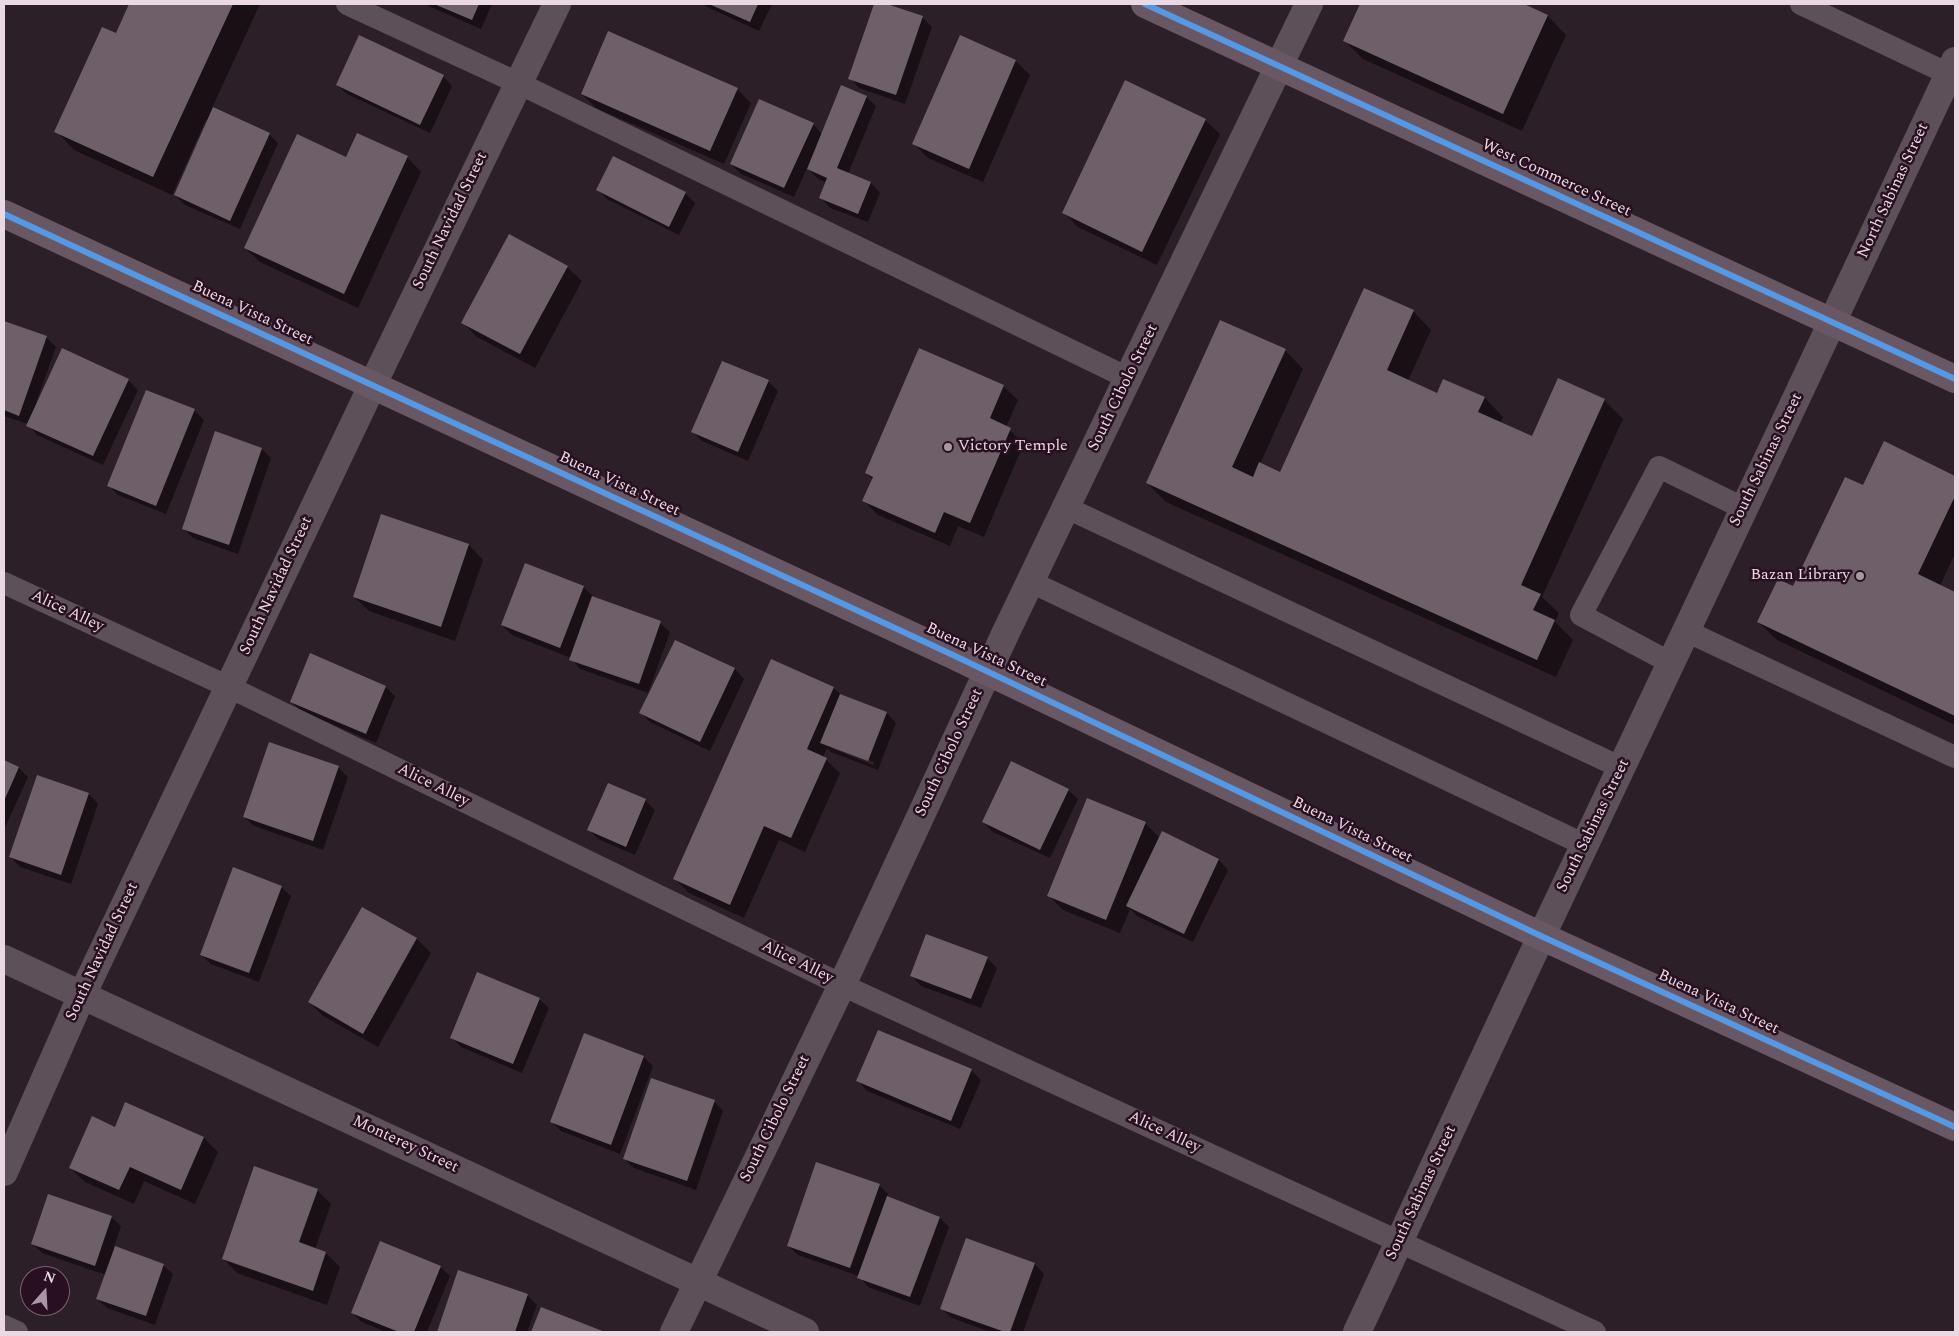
<!DOCTYPE html>
<html>
<head>
<meta charset="utf-8">
<style>
  body { margin:0 }
  #map { position:relative; width:1959px; height:1336px; overflow:hidden; background:#2d1f28; font-family:Spectral,serif }
  canvas { display:block }
  .frame { position:absolute; inset:0; border:5px solid #ead8e3; pointer-events:none }
  .north { position:absolute; left:20px; top:1266px; width:50px; height:50px; box-sizing:border-box; background:#291020; border:1px solid #76606e; border-radius:50%; rotate:19deg; font-size:14px; font-weight:700; line-height:20px; text-align:center; color:#ead8e3 }
  .north::after { content:''; display:block; margin:auto; width:18px; height:22px; background:#a897a2; clip-path:polygon(50% 0,100% 100%,50% 72%,0 100%) }
</style>
</head>
<body>
<div id="map">
<canvas width="1959" height="1336"></canvas>
<div class="frame"></div>
<div class="north">N</div>
</div>
<script>
const g = document.querySelector('canvas').getContext('2d');
g.lineJoin = 'round';
function fillPath(path, color) {
  g.fillStyle = color;
  g.fill(path, 'evenodd');
}
function strokePath(path, color, width, dash) {
  g.strokeStyle = color;
  g.lineWidth = width;
  g.lineCap = dash ? 'butt' : 'round';
  g.setLineDash(dash || []);
  g.stroke(path);
}
function label(font, color, halo, rows, align = 'center') {
  g.font = font + ' Spectral,serif';
  g.lineWidth = 5;
  g.setLineDash([]);
  g.textBaseline = 'middle';
  g.strokeStyle = halo;
  g.fillStyle = color;
  for (const [text, x, y, turn = 0] of rows) {
    g.save();
    g.translate(x, y);
    g.rotate((+turn || 0) * Math.PI / 180);
    g.textAlign = isNaN(turn) ? turn : align;
    if (halo) g.strokeText(text, 0, 0);
    g.fillText(text, 0, 0);
    g.restore();
  }
}
fillPath(new Path2D(`
  M131,4h129l-48,104 57,26 9,9 -38,86 -55,-24 -10,-10 33,-74 -2,-1 -34,75 -98,-45 -18,-19 61,-96z
  M424,4h68l-11,25z
  M704,4h68l-13,27 -52,-24z
  M875,4h8l39,13 10,10 -27,77 -46,-16 -9,-10z
  M1361,4h160l27,12 18,19 -44,96 -159,-72 -19,-19z
  M961,37l55,24 14,14 -47,107 -55,-24 -14,-14z
  M443,76l9,10 -22,47 -83,-39 -10,-9z
  M737,89l14,14 -27,61 -128,-56 -14,-14z
  M866,97l10,9 -28,68 23,9 9,10 -12,29 -38,-14 -9,-10 6,-15 -9,-4 -11,-11 -13,29 -53,-23 -10,-10 82,-40 9,10z
  M1205,120l15,14 -63,131 -79,-38 -14,-14z
  M407,157l14,15 -63,136 -98,-46 -15,-14 102,-89z
  M613,158l73,36 9,9 -16,32 -72,-36 -9,-9z
  M567,267l15,14 -47,87 -58,-31 -14,-14z
  M1413,311l18,19 -23,51 30,13 6,-14 41,18 18,19 -3,6 33,14 71,-37 19,19 -81,178 17,16 -4,9 18,18 -17,37 -390,-175 -19,-19 138,-133 18,19 -43,95 21,10z
  M4,323l42,14 10,10 -20,56 92,-23 10,10 -35,75 -66,-30 -9,-11 -24,-8z
  M768,381l10,10 -30,70 -46,-20 -9,-9z
  M1003,386l15,14 -12,27 18,16 -40,94 -26,-11 -8,20 -72,-31 -14,-14 9,-21 -7,-7z
  M194,410l10,10 -38,94 -48,-19 -9,-9z
  M1884,443l71,34v76l-15,33 15,7v132l-178,-85 -19,-18 35,-34 70,-101z
  M262,449l9,9 -33,96 -45,-16 -10,-10z
  M382,516l87,29 14,15 -28,81 -86,-30 -15,-14z
  M583,587l10,9 67,27 10,9 -22,61 -68,-24 -9,-11 -59,-23 -10,-10z
  M676,641l59,28 9,10 -34,72 -60,-29 -9,-9z
  M386,687l9,9 -19,47 -75,-32 -10,-10z
  M834,688l8,8 45,17 9,10 -18,47 -47,-18 -4,-4 -4,9 17,16 -35,79 -26,-12 -35,78 -55,-25 -14,-14zM831,746l43,16 -1,3 -42,-17z
  M4,761l15,7 9,9 -24,53z
  M338,767l10,10 -25,73 -69,-24 -10,-9z
  M38,777l51,17 9,10 -27,80 -51,-17 -9,-10z
  M1068,790l10,9 -28,59 -57,-26 -10,-10z
  M645,800l10,10 -20,45 -37,-16 -9,-9z
  M1145,823l15,15 3,-5 56,27 9,10 -35,72 -56,-26 -7,-7 -10,24 -57,-23 -14,-14z
  M281,887l10,9 -32,86 -48,-18 -10,-9z
  M362,909l55,30 14,14 -53,94 -55,-31 -14,-14z
  M987,958l10,10 -16,40 -60,-22 -9,-10z
  M539,999l10,9 -27,65 -61,-26 -10,-10z
  M878,1032l94,39 9,9 -21,49 -93,-38 -9,-10z
  M584,1034l60,23 9,9 -33,88 -59,-23 -9,-9z
  M714,1101l9,10 -27,79 -62,-22 -10,-9z
  M115,1129l89,9 14,14 -23,52 -51,-23 -10,23 -49,-22 -15,-14z
  M879,1185l9,9 -1,4 53,20 9,9 -29,79 -52,-19 -9,-11 -61,-21 -10,-9z
  M317,1190l14,14 -16,45 11,4 14,14 -13,38 -90,-32 -14,-15z
  M111,1217l10,9 -7,21 49,18 10,9 -18,51 -48,-17 -10,-9 9,-24 -64,-22 -10,-10z
  M967,1240l68,24 9,10 -21,58h-33l-38,-14 -10,-9z
  M440,1267l10,9 -23,56h-41l-24,-10 -10,-9z
  M459,1271l68,24 10,10 -10,27h-89z
  M542,1309l60,23h-69z`), '#0007');
fillPath(new Path2D(`
  M129,4h104l-80,173 -99,-45 48,-105 14,6z
  M434,4h45l-7,16z
  M709,4h49l-8,18z
  M874,4h13l36,12 -27,79 -48,-16z
  M1360,4h164l24,11 -45,99 -160,-73z
  M608,31l130,57 -28,63 -129,-57z
  M359,35l85,40 -24,50 -84,-40z
  M960,35l56,25 -47,109 -57,-25z
  M1125,80l81,39 -64,133 -80,-39z
  M841,85l26,11 -30,72 34,14 -13,32 -39,-16 8,-20 -20,-9z
  M759,99l55,24 -30,65 -54,-24z
  M213,107l57,26 -40,88 -56,-26z
  M357,133l51,23 -64,138 -100,-46 53,-114 49,23z
  M613,156l73,36 -17,35 -73,-37z
  M509,234l59,32 -48,88 -59,-31z
  M1364,288l50,22 -27,60 50,23 6,-14 42,18 -7,15 54,24 26,-58 47,21 -84,186 20,9 -8,16 22,10 -18,40 -391,-177 74,-163 66,29 -54,118 21,10 6,-15 21,10z
  M4,321l43,15 -28,80 -15,-6z
  M62,348l67,31 -36,77 -67,-30z
  M919,348l85,37 -14,33 21,10 -41,95 -26,-11 -9,21 -73,-32 11,-24 -8,-4z
  M722,361l47,19 -31,72 -47,-20z
  M146,390l49,19 -39,97 -49,-20z
  M215,431l47,17 -33,97 -47,-16z
  M1884,441l71,35v20l-37,78 37,18v124l-198,-94 21,-43 15,7 52,-109 18,8z
  M381,514l88,30 -28,83 -88,-30z
  M525,563l59,23 -24,62 -59,-23z
  M592,596l69,25 -22,63 -70,-24z
  M675,640l60,28 -35,74 -61,-29z
  M310,653l76,33 -20,48 -76,-32z
  M771,659l63,28 -27,62 20,9 -36,80 -27,-12 -34,79 -57,-26z
  M840,694l47,18 -19,49 -48,-18z
  M269,742l70,24 -26,75 -70,-24z
  M4,760l15,7 -15,34z
  M1011,761l58,28 -29,61 -58,-28z
  M37,775l52,18 -28,82 -52,-18z
  M608,783l38,16 -20,48 -39,-17z
  M1087,798l59,24 -40,98 -59,-24z
  M1162,831l57,28 -35,75 -58,-28z
  M233,867l49,19 -33,87 -49,-18z
  M362,907l55,31 -54,96 -55,-32z
  M926,934l62,23 -17,42 -61,-23z
  M477,972l63,26 -27,66 -63,-26z
  M878,1030l94,39 -21,52 -95,-40z
  M584,1033l60,23 -33,89 -61,-23z
  M651,1078l64,22 -28,81 -64,-22z
  M125,1102l79,35 -23,53 -51,-23 -11,23 -50,-22 23,-52 23,11z
  M816,1162l64,22 -30,84 -63,-22z
  M254,1166l64,23 -19,53 27,10 -13,39 -91,-32z
  M48,1194l64,22 -17,50 -64,-22z
  M887,1196l53,21 -30,80 -53,-19z
  M966,1238l69,25 -25,69h-5l-65,-23z
  M380,1241l61,25 -27,66h-15l-48,-19z
  M115,1246l49,18 -18,52 -50,-17z
  M458,1270l70,24 -13,38h-78z
  M541,1307l64,25h-74z`), '#6f5f69');
strokePath(new Path2D(`
  M347,4l171,79 610,295
  M1801,4l154,73
  M1067,508l555,260
  M1031,582l554,263
  M4,583l225,104 613,298 753,347
  M1686,631l269,126
  M1671,663l-90,-48 78,-148 84,41
  M4,1326l13,6`), '#5d5058', 22);
strokePath(new Path2D(`
  M4,959l801,373
  M4,1172l78,-177 290,-609 185,-382
  M674,1332l168,-347 165,-355 121,-252 181,-374
  M1357,1332c62,-132 122,-265 185,-397 137,-291 277,-582 413,-874`), '#5d5058', 28);
strokePath(new Path2D(`
  M1145,4l810,375
  M4,214l949,441 588,281 414,191`), '#695864', 28);
strokePath(new Path2D(`
  M1145,4l810,375
  M4,214l949,441 588,281 414,191`), '#5399e6', 6);
for (const [x, y, r, color] of [
  [948,447,5,"#a897a2"],
  [1860,576,5,"#a897a2"]
]) {
  const dot = new Path2D();
  dot.arc(x, y, r, 0, 2 * Math.PI);
  g.fillStyle = color;
  g.fill(dot);
  strokePath(dot, '#291020', 2);
}
label('16px', '#ead8e3', '#291020', [
  ["West Commerce Street",1556,179,25],
  ["North Sabinas Street",1894,191,-65],
  ["South Navidad Street",451,221,-64],
  ["Buena Vista Street",252,314,25],
  ["South Cibolo Street",1124,388,-64],
  ["South Sabinas Street",1767,460,-64],
  ["Buena Vista Street",619,485,25],
  ["South Navidad Street",277,586,-65],
  ["Alice Alley",67,612,25],
  ["Buena Vista Street",986,656,25],
  ["South Cibolo Street",950,753,-65],
  ["Alice Alley",433,786,26],
  ["South Sabinas Street",1594,826,-64],
  ["Buena Vista Street",1352,831,26],
  ["South Navidad Street",103,952,-65],
  ["Alice Alley",797,963,26],
  ["Buena Vista Street",1718,1003,25],
  ["South Cibolo Street",776,1119,-64],
  ["Alice Alley",1164,1133,25],
  ["Monterey Street",405,1145,25],
  ["South Sabinas Street",1422,1193,-65]
]);
label('16px', '#ead8e3', '#291020', [
  ["Victory Temple",958,447],
  ["Bazan Library",1850,576,"right"]
], 'left');
</script>
</body>
</html>
